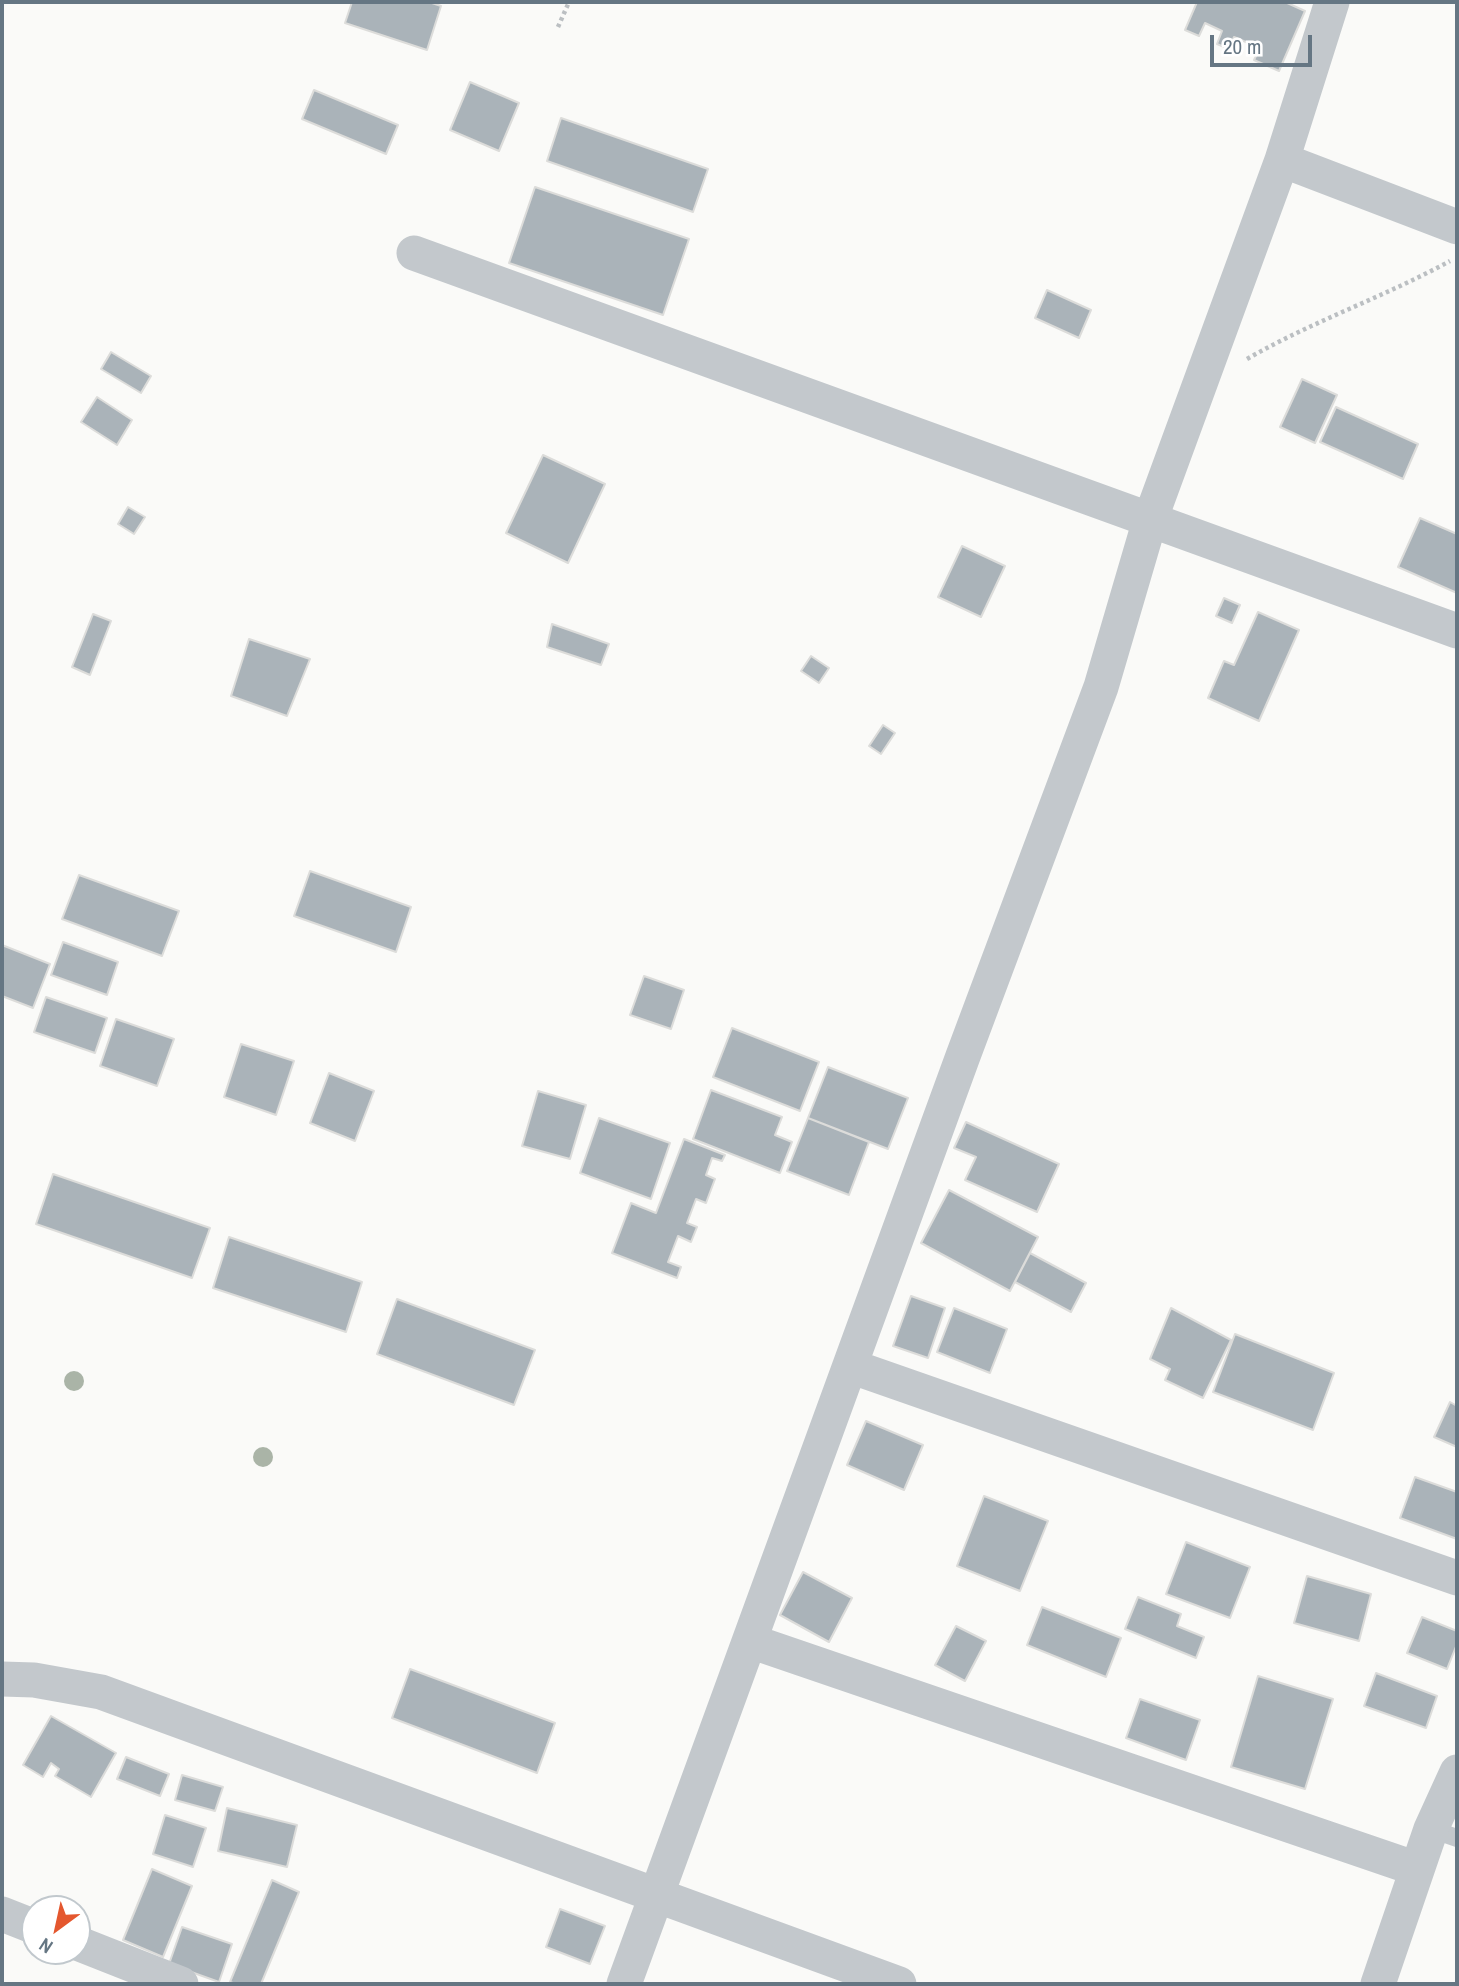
<!DOCTYPE html>
<html>
<head>
<meta charset="utf-8">
<style>
  body { margin:0 }
  #map { position:relative; width:1459px; height:1986px; overflow:hidden; background:#fafaf8; font-family:"Archivo Narrow",sans-serif }
  canvas { display:block }
  .frame { position:absolute; inset:0; border:4px solid #657683; pointer-events:none }
  .north { position:absolute; left:21px; top:1895px; width:70px; height:70px; box-sizing:border-box; background:#fff; border:2px solid #c1c8cd; border-radius:50%; rotate:213deg; font-size:19px; font-weight:700; line-height:28px; text-align:center; color:#657683 }
  .north::after { content:''; display:block; margin:auto; width:24px; height:32px; background:#e4572e; clip-path:polygon(50% 0,100% 100%,50% 72%,0 100%) }
  .scale { position:absolute; left:1210px; top:35px; width:102px; height:32px; box-sizing:border-box; border:4px solid #657683; border-top:0; padding-left:9px; font-size:21px; line-height:24px; white-space:nowrap; color:#657683; -webkit-text-stroke:5px #fff; paint-order:stroke }
</style>
</head>
<body>
<div id="map">
<canvas width="1459" height="1986"></canvas>
<div class="frame"></div>
<div class="north">N</div>
<div class="scale">20 m</div>
</div>
<script>
const g = document.querySelector('canvas').getContext('2d');
g.lineJoin = 'round';
function fillPath(path, color) {
  g.fillStyle = color;
  g.fill(path, 'evenodd');
}
function strokePath(path, color, width, dash) {
  g.strokeStyle = color;
  g.lineWidth = width;
  g.lineCap = dash ? 'butt' : 'round';
  g.setLineDash(dash || []);
  g.stroke(path);
}
const building = new Path2D(`
  M352,2h77l12,4 -14,44 -82,-27z
  M1197,2h88l20,9 -26,60 -25,-11 6,-12 -26,-11 -5,12 -12,-5 5,-13 -17,-8 -6,13 -14,-6z
  M470,82l49,21 -20,48 -49,-21z
  M314,90l84,35 -12,29 -84,-35z
  M561,118l147,51 -15,43 -146,-51z
  M535,187l154,52 -26,76 -154,-52z
  M1047,290l44,20 -12,28 -44,-20z
  M111,352l40,24 -10,17 -40,-24z
  M1302,379l35,16 -22,48 -35,-16z
  M97,397l35,23 -15,25 -36,-23z
  M1336,407l82,37 -15,35 -83,-37z
  M543,455l62,29 -37,79 -62,-30z
  M128,507l17,10 -11,17 -16,-10z
  M1420,518l37,16v59l-59,-26z
  M962,546l43,20 -24,51 -43,-20z
  M1224,598l16,7 -8,18 -16,-7z
  M1258,612l41,18 -40,91 -51,-23 16,-37 10,4z
  M93,614l18,7 -21,54 -18,-8z
  M552,624l57,20 -8,21 -54,-18z
  M249,639l61,20 -23,57 -56,-20z
  M811,656l18,12 -10,15 -18,-12z
  M883,725l12,8 -14,21 -12,-8z
  M310,871l101,36 -15,45 -102,-36z
  M79,875l100,36 -17,45 -100,-37z
  M63,942l55,20 -11,33 -56,-20z
  M2,945l48,19 -17,44 -31,-12z
  M644,976l40,14 -13,39 -41,-14z
  M46,997l61,21 -12,35 -61,-21z
  M116,1019l58,20 -17,47 -57,-20z
  M732,1028l87,34 -19,49 -87,-34z
  M241,1044l53,17 -18,54 -52,-18z
  M828,1067l80,31 -20,51 -80,-31z
  M329,1073l45,18 -19,50 -45,-18z
  M711,1090l71,27 -7,18 17,7 -12,31 -87,-34z
  M538,1091l48,14 -16,54 -48,-13z
  M599,1118l71,25 -19,56 -71,-26z
  M808,1118l61,24 -20,53 -62,-24z
  M966,1122l93,42 -22,48 -72,-32 11,-23 -22,-9z
  M684,1139l41,16 -3,6 -10,-3 -6,17 9,4 -9,24 -10,-4 -9,24 10,4 -6,15 -13,-6 -10,26 13,5 -4,11 -65,-25 19,-50 25,10z
  M53,1174l157,54 -18,50 -156,-54z
  M949,1190l89,47 -28,54 -89,-48z
  M229,1237l133,45 -16,50 -133,-44z
  M1030,1253l56,30 -15,29 -56,-30z
  M911,1296l34,12 -17,50 -35,-12z
  M397,1299l138,51 -21,55 -137,-51z
  M954,1308l53,21 -17,44 -53,-21z
  M1171,1308l60,32 -28,58 -38,-18 5,-11 -20,-10z
  M1235,1334l99,39 -21,57 -100,-38z
  M1450,1402l7,4v41l-23,-10z
  M866,1421l57,24 -19,45 -57,-25z
  M1415,1477l42,15v47l-57,-21z
  M984,1496l64,25 -28,70 -63,-25z
  M1186,1542l64,25 -20,51 -64,-24z
  M803,1572l49,26 -23,44 -49,-27z
  M1307,1576l64,18 -12,47 -65,-18z
  M1138,1597l43,17 -4,12 27,11 -8,21 -71,-29z
  M1042,1607l79,31 -15,39 -79,-32z
  M1422,1617l35,14v13l-10,25 -40,-16z
  M956,1626l30,15 -21,40 -30,-16z
  M410,1669l145,54 -18,50 -145,-55z
  M1376,1673l61,23 -11,32 -62,-22z
  M1258,1676l75,23 -28,90 -74,-22z
  M1140,1699l60,21 -14,40 -60,-22z
  M51,1716l65,37 -25,44 -36,-21 4,-7 -8,-6 -8,14 -20,-12z
  M126,1757l43,17 -9,22 -43,-17z
  M182,1775l41,12 -8,24 -40,-11z
  M227,1808l70,17 -10,42 -69,-16z
  M165,1815l41,13 -13,39 -40,-13z
  M152,1869l40,17 -29,71 -40,-17z
  M272,1880l27,12 -38,92h-25l-6,-2z
  M560,1909l45,17 -15,38 -44,-17z
  M182,1927l50,17 -13,38 -50,-18z`);
fillPath(building, '#aab3b9');
strokePath(building, '#dcdcda', 2);
strokePath(new Path2D(`
  M558,27l11,-25
  M1247,359c66,-38 137,-62 203,-98`), '#bbbfc2', 4.5, [3.5, 3.5]);
strokePath(new Path2D(`
  M1431,1829l26,9`), '#c3c8cc', 18);
strokePath(new Path2D(`
  M1282,160l175,67
  M414,253l1043,378
  M850,1366l607,212
  M750,1641l667,228
  M2,1679l32,1 67,12 798,292
  M2,1914l33,13
  M77,1943l104,41
  M624,1984l339,-928 138,-369 49,-167 132,-360 50,-158
  M1378,1984l53,-155 26,-57`), '#c3c8cc', 35);
g.fillStyle = '#aab4a7';
for (const [x, y] of [
  [74,1381],
  [263,1457]
]) {
  g.beginPath();
  g.arc(x, y, 10, 0, 2 * Math.PI);
  g.fill();
}
</script>
</body>
</html>
